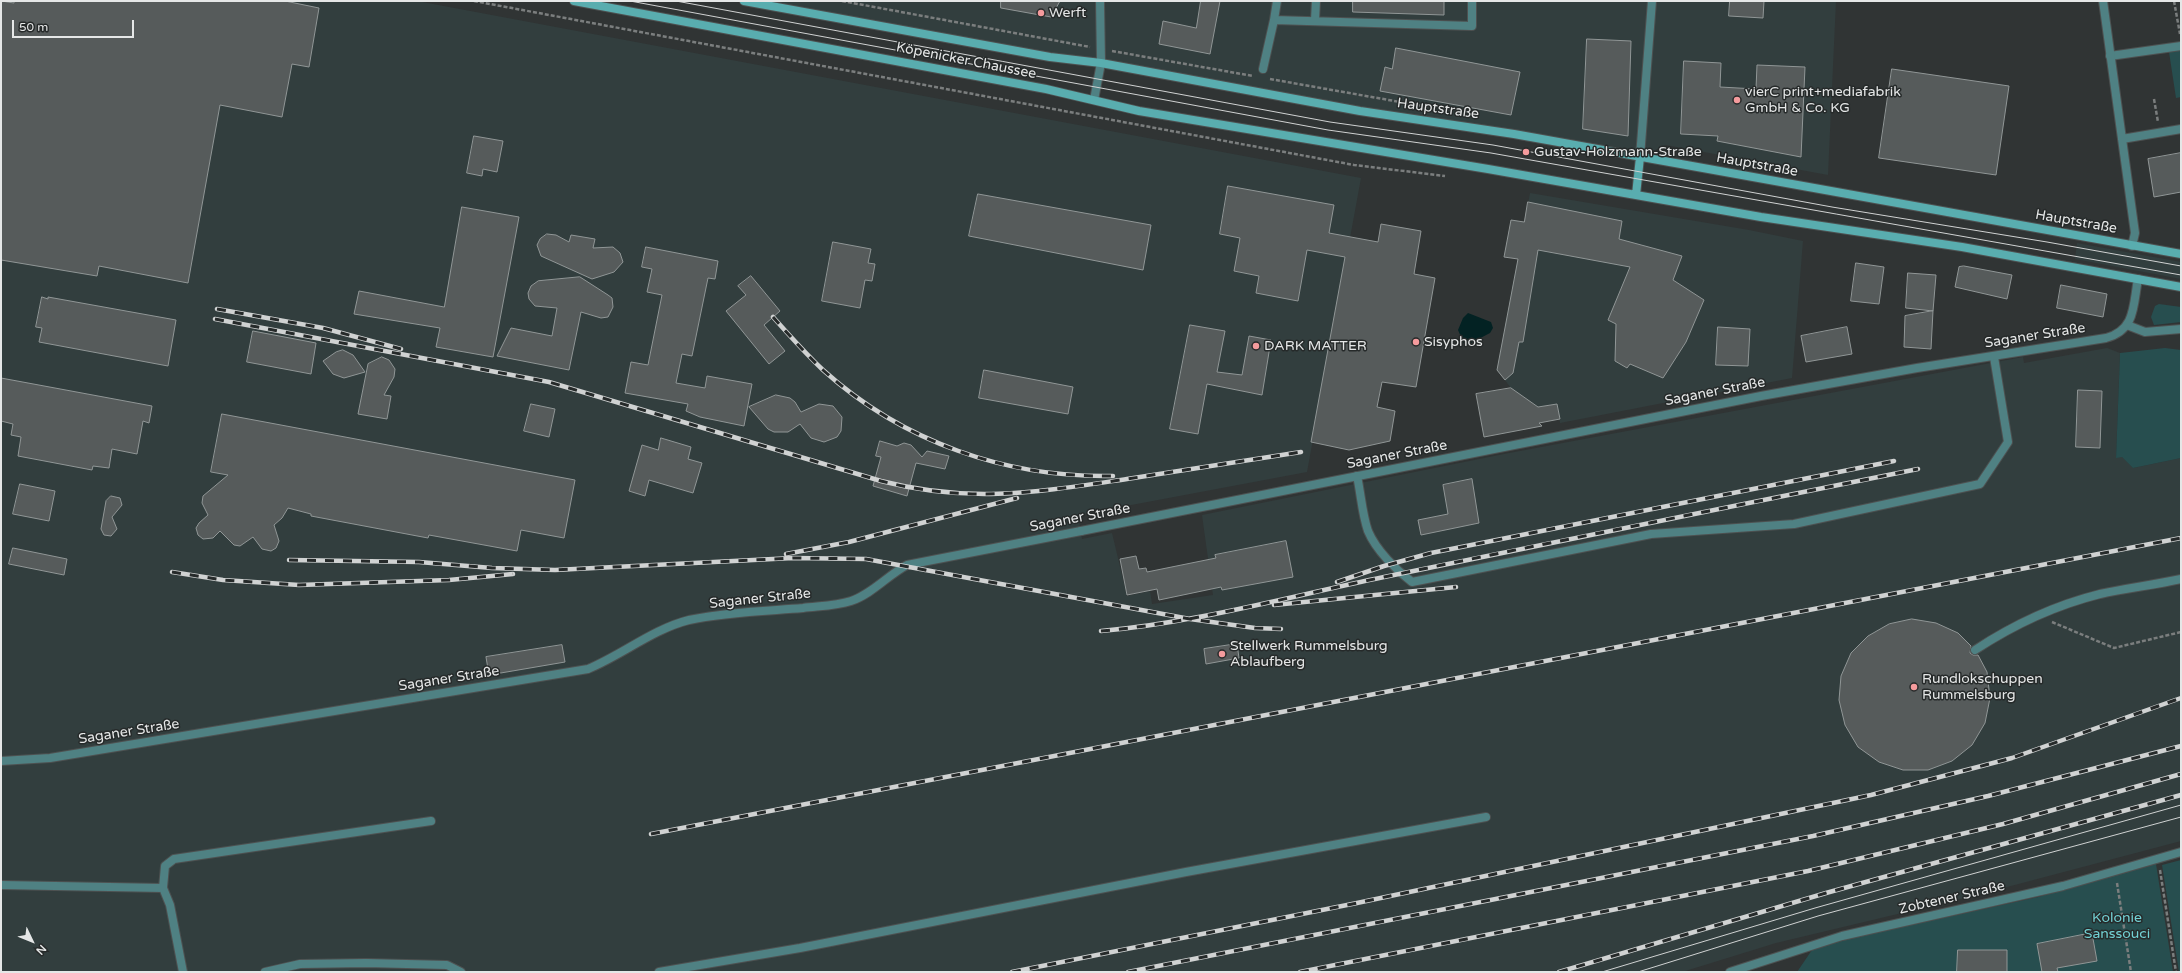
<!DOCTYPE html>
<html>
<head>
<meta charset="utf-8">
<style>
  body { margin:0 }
  #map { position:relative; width:2182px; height:973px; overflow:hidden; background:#303434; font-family:"Varela Round",sans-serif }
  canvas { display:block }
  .frame { position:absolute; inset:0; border:2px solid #e5e7e7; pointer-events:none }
  .north { position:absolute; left:12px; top:921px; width:40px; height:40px; -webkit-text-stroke:3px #262a2a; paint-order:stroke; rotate:133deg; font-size:11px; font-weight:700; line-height:16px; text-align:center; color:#e5e7e7 }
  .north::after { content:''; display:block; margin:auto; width:14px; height:18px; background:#e5e7e7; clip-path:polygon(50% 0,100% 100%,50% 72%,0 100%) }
  .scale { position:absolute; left:12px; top:20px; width:122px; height:18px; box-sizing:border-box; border:2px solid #e5e7e7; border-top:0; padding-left:5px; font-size:12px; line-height:14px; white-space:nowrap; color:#e5e7e7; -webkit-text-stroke:3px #262a2a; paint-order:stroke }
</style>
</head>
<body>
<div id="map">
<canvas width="2182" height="973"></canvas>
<div class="frame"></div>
<div class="north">N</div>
<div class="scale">50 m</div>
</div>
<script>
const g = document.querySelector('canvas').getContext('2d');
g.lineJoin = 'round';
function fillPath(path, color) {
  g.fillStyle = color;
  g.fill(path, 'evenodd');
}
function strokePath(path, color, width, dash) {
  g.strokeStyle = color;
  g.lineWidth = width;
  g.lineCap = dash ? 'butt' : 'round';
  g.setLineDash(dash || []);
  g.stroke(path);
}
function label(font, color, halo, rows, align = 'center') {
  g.font = font + ' "Varela Round",sans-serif';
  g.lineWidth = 3;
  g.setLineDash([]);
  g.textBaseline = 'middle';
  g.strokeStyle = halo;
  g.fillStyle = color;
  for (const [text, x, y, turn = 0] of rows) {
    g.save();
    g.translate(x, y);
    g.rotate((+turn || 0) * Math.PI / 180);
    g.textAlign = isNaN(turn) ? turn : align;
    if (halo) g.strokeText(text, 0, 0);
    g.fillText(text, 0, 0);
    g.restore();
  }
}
fillPath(new Path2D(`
  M1,1h416l944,177 -54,294 -229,43 4,24 30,-6 15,63 23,-5 2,13 61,-9 -11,-80 302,-61 519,-97 1,6 83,-15 13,5 -4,104h6l11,11 48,-10v383l-208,55 -197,47 -94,29h-1681z
  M744,1h1092l-8,174 -162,-30 -26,12z
  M1530,193l219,37 54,11 -11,137 -232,45 -3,-19 -19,3 -27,-19 -14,-18z
  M2077,243l104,19v17l-106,-20z`), '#323e3e');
fillPath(new Path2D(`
  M2180,50l1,47 -5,1 -7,-46z
  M2159,304l22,3v15l-27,3 -3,-8 4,-11z
  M2165,348l16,2v108l-48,10 -11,-11 -6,1 4,-105z
  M2181,860v112h-2l-17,-107z
  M2156,864l17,108h-376l15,-22 36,-11 190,-42z`), '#274e4f');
fillPath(new Path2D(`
  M1468,313l23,9 2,6 -3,5 -25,13 -7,-16 5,-12z`), '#032223');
const building = new Path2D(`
  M1,1l13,2v-2h271l34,7 -10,59 -17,-3 -10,53 -62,-12 -32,178 -89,-17 -2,10 -96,-16z
  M1001,1h59l-9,16 -50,-9z
  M1201,1h19l-10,53 -51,-10 4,-23 33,7z
  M1353,1h91v14l-91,-3z
  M1730,1h34l-1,17 -34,-2z
  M1587,39l44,2 -3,95 -45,-7z
  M1396,48l124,24 -9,43 -131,-24 5,-24 7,2z
  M1684,61l37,2 -1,24 36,2 1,-24 48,2 -4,90 -84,-16 1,-5 -37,-2z
  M1892,69l117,17 -13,89 -117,-17z
  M474,136l29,5 -6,31 -14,-3 -1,7 -15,-3z
  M2181,153v39l-27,5 -6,-38z
  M1228,186l106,19 -5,28 49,9 3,-18 40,7 -7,43 21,4 -19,109 -34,-5 -5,25 18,4 -5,30 -41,9 -38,-8 34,-185 -38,-7 -9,51 -42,-8 3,-17 -25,-5 6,-33 -20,-4z
  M978,194l173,31 -8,45 -174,-34z
  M1528,202l94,19 -3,18 63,17 -9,24 31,20 -18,42 -23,36 -33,-14 -3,4 -12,-7 1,-37 -8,-4 22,-53 -92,-17 -15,92h-4l-6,31 -8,7 -8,-10 21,-111 -14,-2 7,-37 13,2z
  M462,207l57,10 -26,140 -57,-10 4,-19 -86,-14 5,-23 85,16z
  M547,234l9,1 13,7 2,-7 24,4 -2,9 20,-1 7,6 3,9 -9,10 -22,7 -51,-23 -4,-11 3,-6z
  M833,242l38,7 -3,14 7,1 -3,17 -7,-1 -5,28 -38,-7z
  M646,247l72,14 -3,18 -7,-1 -16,78 -10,-2 -6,29 29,5 2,-12 45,8 -8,42 -44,-9 -14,-6 2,-7 -63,-11 6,-31 17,3 14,-70 -15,-3 5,-23 -10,-2z
  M1856,263l28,4 -5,37 -28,-3z
  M1964,266l48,9 -5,24 -52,-12 4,-20z
  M1908,273l28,2 -3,36 -27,-3z
  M751,276l29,35 -16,14 21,26 -16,13 -43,-53 20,-16 -8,-9z
  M580,277l28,18 4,3 1,9 -5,10 -7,1 -20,-6 -12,58 -72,-14 14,-28 41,8 5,-28 -22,-2 -6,-7 -1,-6 3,-7 7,-5z
  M2061,285l46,9 -4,23 -46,-9z
  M42,297l6,2v-2l128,23 -8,46 -129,-24 3,-14 -6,-1z
  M1933,311l-2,38 -27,-2 1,-31z
  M1190,325l35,6 -8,41 25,3 7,-39 22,4 -9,55 -55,-11 -9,50 -28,-5z
  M1718,327l32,2 -2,37 -32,-1z
  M1847,327l5,27 -46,8 -5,-26z
  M253,331l63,12 -5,31 -64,-12z
  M343,350l10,5 12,17 -21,6 -11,-4 -10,-13 13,-9z
  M382,357l7,3 6,9 -1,8 -10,18 7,1 -4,23 -29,-5 10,-50z
  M984,370l89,17 -5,27 -89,-16z
  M1,378l151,28 -3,17 -6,-2 -6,33 -25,-5 -3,19 -16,-2 -1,4 -74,-14 3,-19 -10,-2 2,-11 -12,-3z
  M1511,388l27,19 19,-3 3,15 -21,4 3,3 -58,11 -8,-43z
  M2078,390l24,1 -2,57 -24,-1z
  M776,395l14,3 5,4 6,10 18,-8 14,2 9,11 -1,14 -4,6 -13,5 -13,-4 -11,-14 -12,8h-14l-6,-3 -19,-22z
  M531,404l24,5 -6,28 -25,-6z
  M222,414l353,66 -11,58 -43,-8 -4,21 -88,-16 -1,3 -117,-22v-2l-23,-6 -6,10 -8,7 5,16 -3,7 -5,3 -9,-2 -9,-12 -13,9 -6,-1 -14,-14 -7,7 -10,1 -5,-4 -2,-7 3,-5 9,-8 -6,-12 1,-7 25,-21 -17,-3z
  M661,438l30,9 -3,12 14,4 -9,30 -44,-13 -4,16 -16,-5 13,-46 16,5z
  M880,441l17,5 7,-3 7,2 11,12 5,-6 22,5 -4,13 -29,-6 -9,33 -34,-10 8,-29 -5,-1z
  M1472,479l7,44 -58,12 -3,-15 30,-6 -5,-29z
  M20,484l35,7 -6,30 -36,-7z
  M111,496l9,2 2,7 -10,12 5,12 -6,7 -7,-1 -3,-6 5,-28z
  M1286,541l7,36 -71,13 -1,-3 -62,13 -2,-11 -30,6 -7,-36 16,-3 3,13 7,-1 1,4 69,-14 -1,-3z
  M13,548l54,11 -3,16 -55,-11z
  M1912,619l24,4 22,10 13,13 -1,7 3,2h5l9,17 3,26 -5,25 -13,22 -20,16 -24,9h-25l-24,-8 -21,-15 -13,-22 -6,-25 2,-24 10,-23 17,-17 21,-12z
  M1237,644l2,14 -33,6 -2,-15z
  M562,645l3,17 -76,13 -3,-18z
  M2092,933l5,28 -40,7 1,4h-16l-5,-28z
  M1958,950h49v22h-50z`);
fillPath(building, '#565b5b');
strokePath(building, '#909696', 1);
const lane = new Path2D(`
  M1274,20l3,-19
  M1315,20l1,-19
  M2110,56l71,-10
  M1263,69l11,-49 198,6v-25
  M2127,325l18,7 36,-3
  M1357,476c4,18 5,38 11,55 8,19 28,39 44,51l239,-48 143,-10 186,-40 28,-42 -14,-85
  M1975,650c38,-25 81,-45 125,-56 27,-6 54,-9 81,-15
  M1,761l49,-3 538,-89c34,-14 65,-40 101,-49 37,-8 77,-9 114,-12 16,-2 33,-2 48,-7 21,-7 37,-26 56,-36l174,-34
  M1,885l162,3 7,17 13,67
  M163,888l2,-22 9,-7 257,-38
  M265,972l35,-8 66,-1 81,2 14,7
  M659,972l141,-24 386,-76 300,-55
  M1730,972l112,-36 221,-50 118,-34`);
const street = new Path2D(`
  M2103,1l32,232 -3,13
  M1094,100l7,-37 -1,-62
  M2122,139l59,-10
  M1640,157l12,-156
  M1081,531l680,-135 156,-28 189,-30c30,-8 27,-33 32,-59`);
const secondary = new Path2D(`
  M574,1l472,88 93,22 349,58 273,48 201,30 219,40
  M744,1l306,56 51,6 259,48 154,23 667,120
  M1636,195l4,-38`);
strokePath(lane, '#4d5151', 10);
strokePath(street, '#4d5151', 10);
strokePath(secondary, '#4d5151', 10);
strokePath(new Path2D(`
  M474,1l880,164 91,11
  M842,1l248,46
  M2174,1l6,33
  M1112,51l141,25
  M1270,79l164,29
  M2154,99l4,23
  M1449,111l7,-2
  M2052,622l62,26 67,-16
  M2160,870l16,102
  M2117,883l14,89`), '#7b7e7e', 2.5, [4, 2]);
strokePath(lane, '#4f8183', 8);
strokePath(street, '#4f8183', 8);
strokePath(secondary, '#59adaf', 8);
strokePath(new Path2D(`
  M630,1l698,129 163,23 690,122
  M676,1l654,121 163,23 339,62 215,35 134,24
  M1602,972l213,-64 366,-103
  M1638,972l180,-56 363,-99`), '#d0d2d2', 1);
const rail = new Path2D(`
  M217,309l106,19 78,21
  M773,317c16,18 32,36 50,53 80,72 183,108 290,106
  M215,319l334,63 332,99c90,23 157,11 246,-2 58,-9 116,-18 174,-27
  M786,554l63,-12 168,-44
  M289,560l130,2 73,6 63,2 238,-12 73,1 324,60 65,9 26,1
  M172,572l51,8 76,5 150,-5 64,-6
  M1337,582l47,-16 47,-13 463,-92
  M1274,605l182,-18
  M1101,631c94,-8 190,-35 283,-54 178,-37 356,-72 534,-108
  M651,834l1530,-296
  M1012,972l345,-69 514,-108 141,-37 169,-60
  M1128,972l685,-136 175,-40 193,-50
  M1300,972l508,-101 195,-47 178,-50
  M1559,972l267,-79 355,-98`);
strokePath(rail, '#d0d2d2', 4.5);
strokePath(rail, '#262a2a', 3, [9]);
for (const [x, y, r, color] of [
  [1041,13,4,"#f59b9d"],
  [1737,100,4,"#f59b9d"],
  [1526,152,4,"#f59b9d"],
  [1416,342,4,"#f59b9d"],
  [1256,346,4,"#f59b9d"],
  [1222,654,4,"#f59b9d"],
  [1914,687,4,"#f59b9d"]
]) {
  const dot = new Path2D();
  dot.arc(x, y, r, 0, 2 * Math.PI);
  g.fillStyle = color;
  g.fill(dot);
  strokePath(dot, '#262a2a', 1.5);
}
label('14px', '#e5e7e7', '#262a2a', [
  ["Werft",1049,13],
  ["vierC print+mediafabrik",1745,92],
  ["GmbH & Co. KG",1745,108],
  ["Gustav-Holzmann-Straße",1534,152],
  ["Sisyphos",1424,342],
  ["DARK MATTER",1264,346],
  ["Stellwerk Rummelsburg",1230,646],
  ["Ablaufberg",1230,662],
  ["Rundlokschuppen",1922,679],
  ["Rummelsburg",1922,695]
], 'left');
label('14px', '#e5e7e7', '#262a2a', [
  ["Köpenicker Chaussee",966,61,11],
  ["Hauptstraße",1438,109,8],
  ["Hauptstraße",1757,165,10],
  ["Hauptstraße",2076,222,10],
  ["Saganer Straße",2035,336,-9],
  ["Saganer Straße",1715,392,-11],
  ["Saganer Straße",1397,455,-11],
  ["Saganer Straße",1080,518,-11],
  ["Saganer Straße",760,599,-6],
  ["Saganer Straße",449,679,-9],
  ["Saganer Straße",129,732,-9],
  ["Zobtener Straße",1952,898,-13]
]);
label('14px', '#72d1d4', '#262a2a', [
  ["Kolonie",2117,918],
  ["Sanssouci",2117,934]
]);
</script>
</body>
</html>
